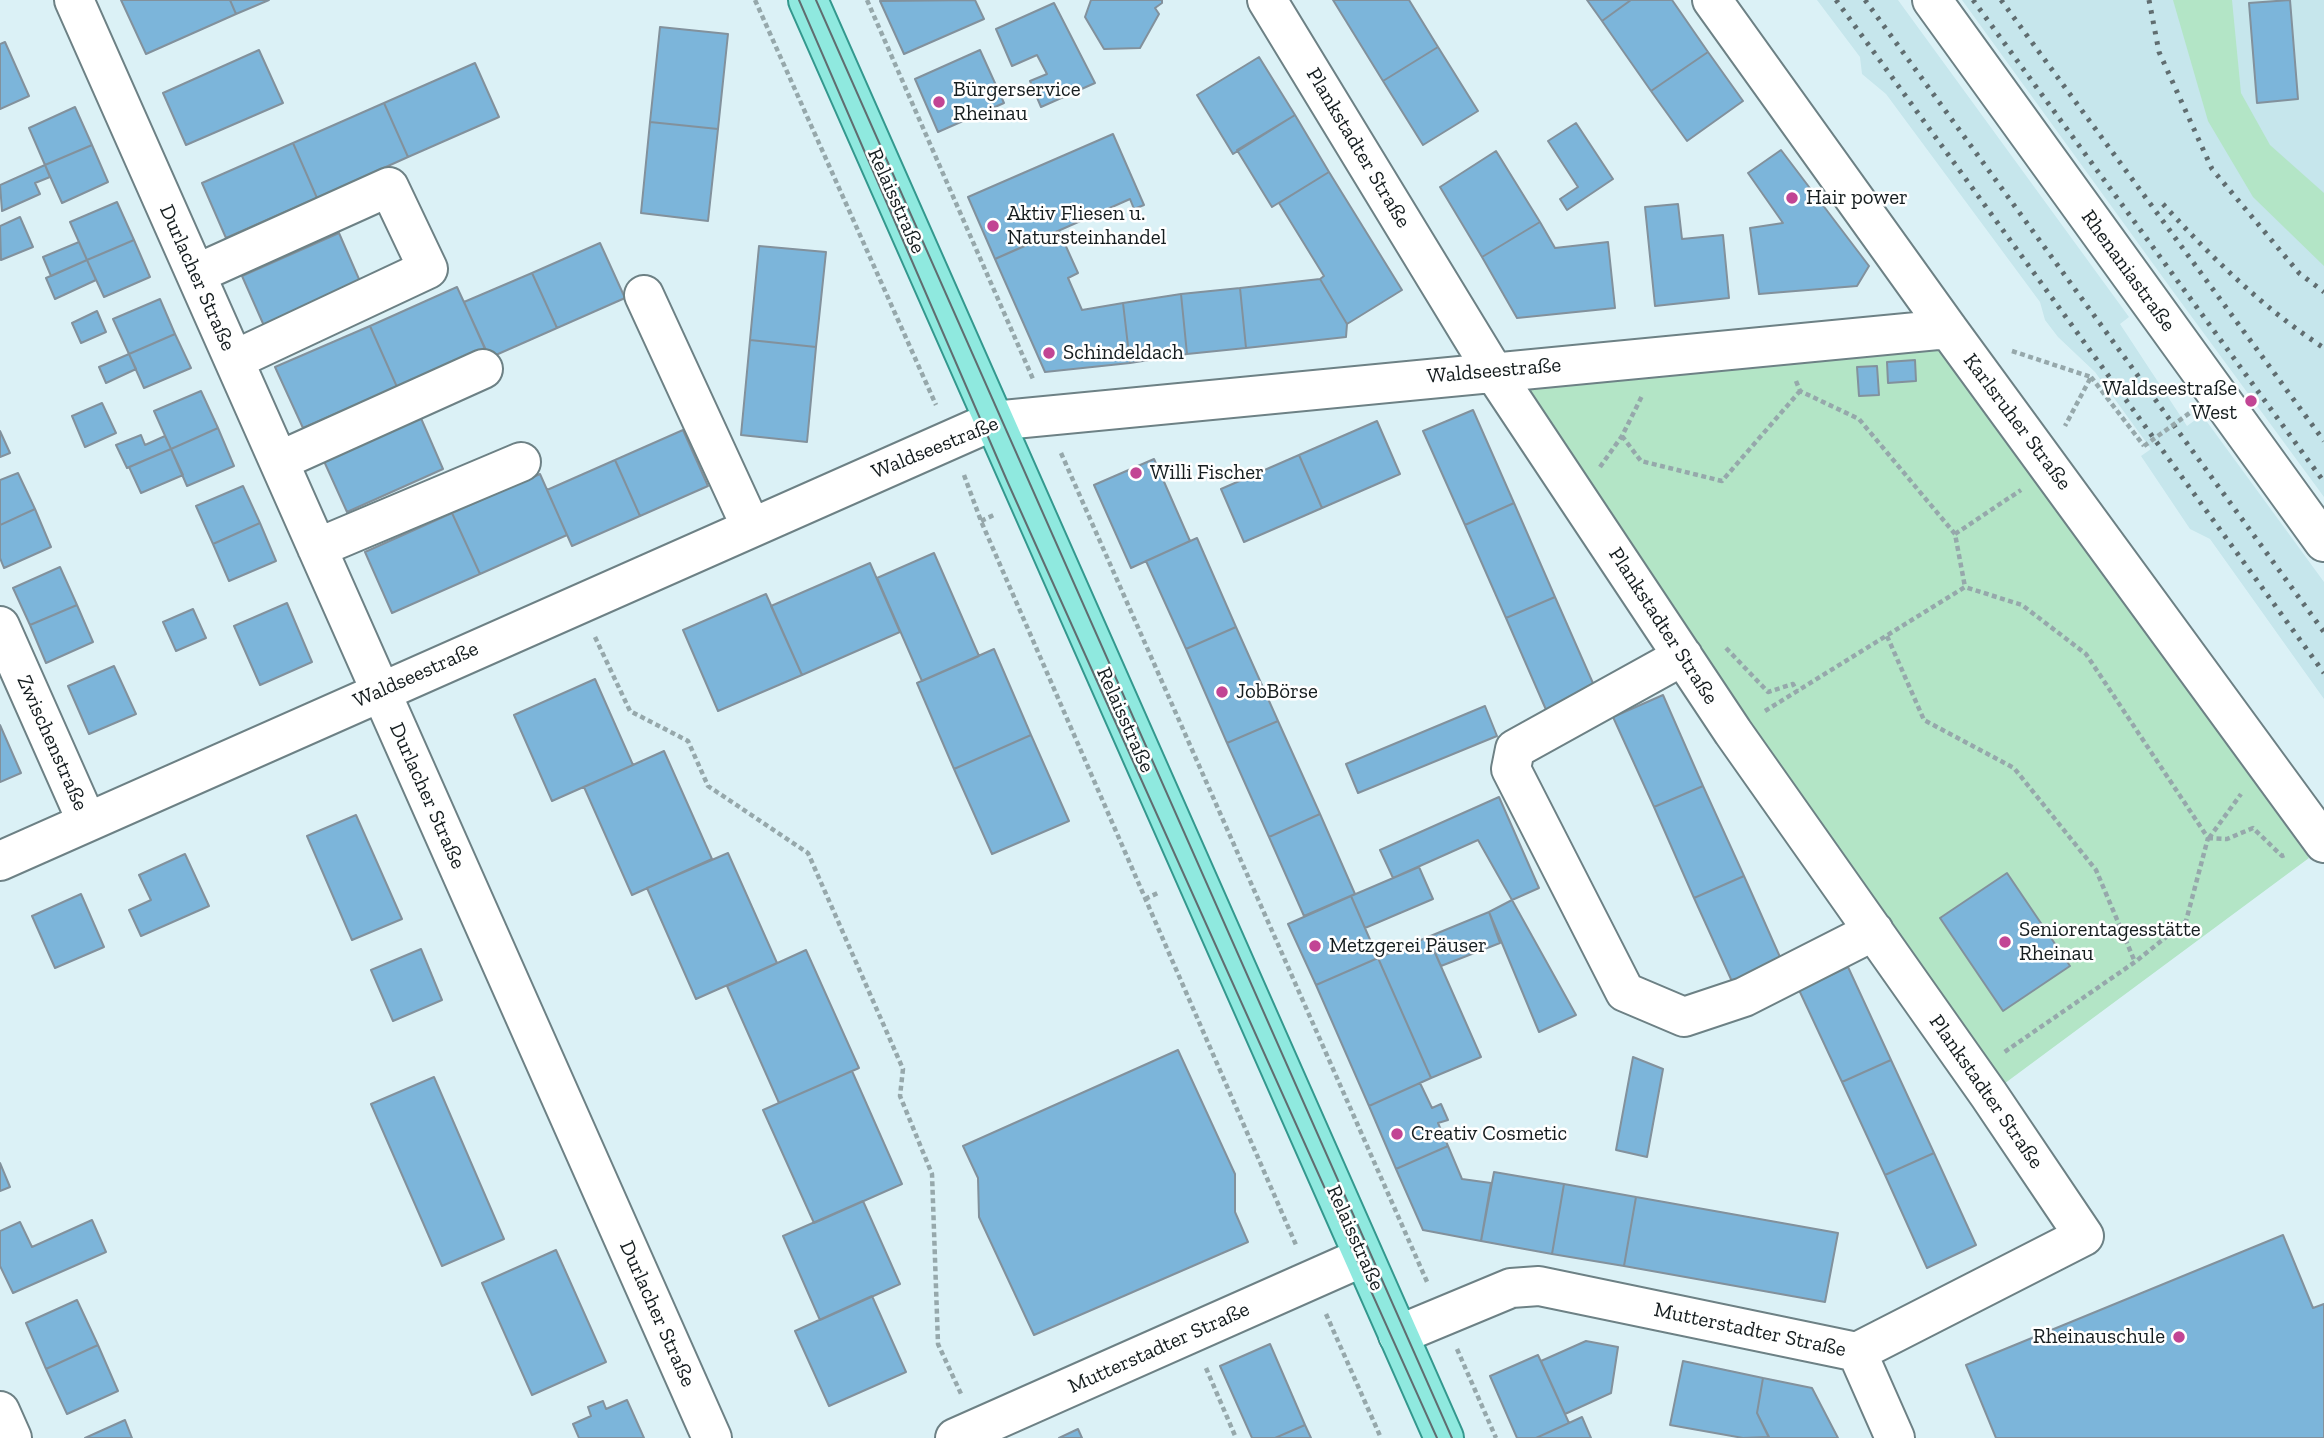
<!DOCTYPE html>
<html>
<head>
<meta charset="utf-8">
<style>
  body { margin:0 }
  canvas { display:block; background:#dbf1f6 }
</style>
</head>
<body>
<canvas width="2324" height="1438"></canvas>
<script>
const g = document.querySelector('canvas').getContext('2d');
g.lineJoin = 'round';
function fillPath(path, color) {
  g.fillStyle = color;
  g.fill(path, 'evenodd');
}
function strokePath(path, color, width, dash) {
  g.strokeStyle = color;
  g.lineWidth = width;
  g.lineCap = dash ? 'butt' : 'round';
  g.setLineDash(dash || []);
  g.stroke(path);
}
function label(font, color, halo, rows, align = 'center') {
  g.font = font + ' "Zilla Slab",serif';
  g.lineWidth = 5;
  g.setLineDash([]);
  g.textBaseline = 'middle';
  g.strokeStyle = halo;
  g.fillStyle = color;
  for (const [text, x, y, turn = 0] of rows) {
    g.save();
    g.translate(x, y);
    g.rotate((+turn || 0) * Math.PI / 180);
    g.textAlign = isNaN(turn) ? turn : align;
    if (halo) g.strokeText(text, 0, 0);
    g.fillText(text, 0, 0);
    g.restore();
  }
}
fillPath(new Path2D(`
  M1817,0h81l231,317 -9,7 67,102 15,-11 122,167v117l-114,-160 -20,-10 -49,-73 10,-7 -56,-77 -37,-35 -13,-17 -5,-18 -154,-208 -24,-20 -2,-17z
  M1962,0h362v497l-152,-207z`), '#c6e6ec');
fillPath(new Path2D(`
  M2173,0h59l9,93 29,52 54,48v73l-71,-69 -45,-76z
  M1936,345l373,513 -320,237 -496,-724z`), '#b3e5c6');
const building = new Path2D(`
  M121,0h109l6,14 -90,40z
  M230,0h39l-33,14z
  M975,0l9,19 -80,35 -24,-53z
  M1091,0h71v3l-7,5 4,6 -19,34 -36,1 -19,-32z
  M1333,0h76l29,47 -55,34z
  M1587,0h44l-29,21z
  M1631,0h41l36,52 -57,39 -49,-70z
  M2290,0l8,99 -41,4 -8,-100z
  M1054,3l41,80 -54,24 -11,-26 17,-7 -10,-19 -25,11 -16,-37z
  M660,27l68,7 -10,95 -68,-7z
  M5,42l24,54 -29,13v-65z
  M1438,47l40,64 -55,34 -40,-64z
  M259,50l24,53 -97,42 -23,-52z
  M980,50l24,53 -66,29 -23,-53z
  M1708,52l35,49 -56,40 -36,-50z
  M1259,57l36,58 -62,39 -36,-59z
  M475,63l24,54 -91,40 -24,-54z
  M384,103l24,54 -91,41 -24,-55z
  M75,107l17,38 -47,20 -16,-37z
  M1295,115l34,57 -57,35 -35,-57z
  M650,122l68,7 -10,92 -67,-8z
  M1576,123l37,56 -46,31 -7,-11 18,-12 -30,-46z
  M1113,134l31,71 -10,4 -4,-10 -135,60 -27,-62z
  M293,143l24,55 -91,40 -24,-55z
  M92,145l16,37 -46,21 -17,-38z
  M1781,150l88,116 -12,20 -98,8 -9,-66 33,-5 -35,-50z
  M1496,151l44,71 -58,35 -42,-70z
  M45,165l5,12 -15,6 5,11 -38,17 -2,-26z
  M1329,172l73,118 -55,34 -27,-45 4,-3 -45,-73z
  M117,202l17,38 -47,20 -17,-38z
  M1678,204l4,35 41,-4 6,63 -74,8 -10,-99z
  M20,217l13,30 -32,13 -1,-34z
  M1540,222l15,26 53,-6 7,66 -98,10 -35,-61z
  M1059,231l19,42 -10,5 14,32 41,-7 7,60 -85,9 -50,-113z
  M339,233l23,53 -97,42 -23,-52z
  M134,240l16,37 -46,20 -17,-37z
  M79,242l8,18 -36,16 -8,-19z
  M600,243l25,55 -68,30 -25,-55z
  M759,246l67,6 -10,95 -66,-7z
  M87,260l9,20 -41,19 -9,-21z
  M532,273l25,55 -68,30 -25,-56z
  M1320,279l27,45 -1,13 -100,11 -6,-60z
  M457,287l28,61 -88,39 -27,-61z
  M1240,288l6,60 -59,6 -6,-60z
  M1181,294l6,60 -57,9 -7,-60z
  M160,299l15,35 -46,20 -16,-35z
  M97,311l9,21 -25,11 -9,-20z
  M370,326l27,61 -94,41 -28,-61z
  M175,334l16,34 -47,20 -15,-34z
  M750,340l66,7 -9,95 -66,-7z
  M129,354l7,15 -30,14 -7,-16z
  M1915,360l1,21 -28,2 -1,-21z
  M1877,366l2,29 -20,1 -2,-29z
  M201,391l17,37 -47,21 -17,-38z
  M102,403l14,30 -31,14 -13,-31z
  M1473,410l41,93 -49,22 -42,-94z
  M420,416l23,53 -96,43 -24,-53z
  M1377,421l23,53 -78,34 -23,-53z
  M218,428l16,38 -47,20 -16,-37z
  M683,430l25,56 -68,30 -25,-56z
  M0,431l10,22 -10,4z
  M141,435l4,10 20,-9 6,13 -44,19 -11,-23z
  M171,449l12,26 -42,18 -12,-26z
  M1299,455l23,53 -78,34 -23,-53z
  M1154,459l36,82 -59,27 -37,-83z
  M615,460l25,56 -68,30 -25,-56z
  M18,473l17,36 -35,16v-45z
  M540,474l27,61 -87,39 -28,-61z
  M243,486l17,37 -47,21 -17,-38z
  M1514,503l41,94 -49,21 -41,-93z
  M35,509l16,38 -47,21 -4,-10v-33z
  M452,513l28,61 -88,39 -27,-61z
  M260,523l16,38 -47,20 -16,-37z
  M1197,538l39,89 -50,22 -40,-88z
  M934,553l45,103 -57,25 -45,-103z
  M870,563l30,69 -98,43 -31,-69z
  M60,567l17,38 -47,20 -17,-37z
  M766,594l36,81 -84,36 -35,-81z
  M1555,597l41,93 -49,22 -41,-94z
  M287,603l25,59 -52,23 -26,-59z
  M77,605l16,37 -47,21 -16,-38z
  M193,609l13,29 -30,13 -13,-29z
  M1236,627l42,94 -51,22 -41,-94z
  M994,649l37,86 -77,34 -37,-86z
  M114,666l22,48 -47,20 -21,-48z
  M595,679l38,86 -81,36 -38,-86z
  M1663,695l40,91 -49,21 -41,-90z
  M1485,706l12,30 -139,57 -12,-29z
  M1278,721l42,93 -51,23 -42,-94z
  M0,725l21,48 -21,9z
  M1031,735l38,86 -77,33 -38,-85z
  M664,751l48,108 -80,36 -48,-108z
  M1703,786l41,90 -50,22 -40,-91z
  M1499,797l40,91 -27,12 -34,-60 -85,38 -13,-28z
  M1320,814l35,80 -51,22 -35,-79z
  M356,815l46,104 -50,21 -45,-104z
  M728,853l49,110 -81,36 -49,-111z
  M185,854l24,52 -68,30 -12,-26 22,-10 -12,-25z
  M1419,867l14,32 -68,29 -14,-32z
  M2007,873l63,93 -67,45 -63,-93z
  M1744,876l40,90 -49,22 -41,-90z
  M81,894l23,53 -49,21 -23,-52z
  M1351,896l27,62 -62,27 -28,-61z
  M1512,900l64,115 -37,17 -50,-120z
  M1489,912l11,31 -59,23 -13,-29z
  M1428,937l53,120 -50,21 -53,-120z
  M421,949l21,51 -49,21 -22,-51z
  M806,950l53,118 -80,35 -52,-117z
  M1378,958l53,120 -62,28 -53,-121z
  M1848,967l43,93 -49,22 -43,-92z
  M1178,1050l57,124v38l13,30 -214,93 -55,-118 -1,-39 -15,-32z
  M1633,1057l30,12 -16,88 -31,-7z
  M1891,1060l43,93 -49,22 -43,-93z
  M852,1071l50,113 -88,39 -51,-113z
  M434,1077l70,162 -62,27 -71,-162z
  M1420,1083l12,25 9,-4 7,16 -10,3 10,23 -52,23 -27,-63z
  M1448,1146l14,33 29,4 -10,58 -58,-11 -27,-61z
  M1934,1153l42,92 -49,23 -42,-93z
  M0,1163l10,24 -10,4z
  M1494,1172l70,12 -12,70 -71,-13z
  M1564,1184l72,13 -12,69 -72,-12z
  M1636,1197l202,36 -13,69 -201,-36z
  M863,1201l37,83 -80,36 -37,-84z
  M92,1220l14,32 -93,41 -13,-27v-35l20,-9 12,25z
  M2283,1235l30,73 11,-4v134h-328l-30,-73z
  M556,1250l50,112 -74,33 -50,-112z
  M872,1296l34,76 -77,34 -34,-75z
  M77,1300l21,45 -52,24 -20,-46z
  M1586,1341l32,6 -7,46 -46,21 -24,-53z
  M1270,1344l35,81 -30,13h-23l-32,-72z
  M98,1345l20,46 -51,23 -21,-45z
  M1538,1355l31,68 -33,15h-19l-27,-62z
  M1683,1361l80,17 -6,35 12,24 -26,1 -73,-13z
  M1763,1378l49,10 26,50h-69l-12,-25z
  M627,1400l17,38h-65l-6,-14 18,-8 -3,-9 15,-6 3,8z
  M1582,1417l9,21h-55l33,-15z
  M125,1420l7,18h-47z
  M1305,1425l6,13h-36z
  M1078,1429l4,9h-23z`);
fillPath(building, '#7cb5da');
strokePath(building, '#82919c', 2);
const minor = new Path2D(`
  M74,0l638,1438
  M1267,0l226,371 240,361 256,363 95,141 -227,116 -318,-66 -28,2 -113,47
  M1712,0l236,329 376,514
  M1932,0l392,542
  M196,274l193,-87 39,82 -194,91
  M644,295l107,232
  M279,461l204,-92
  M317,548l204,-86
  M0,626l87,196
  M1683,656l-168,93 -4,20 114,223 59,25 60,-20 130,-66
  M0,861l993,-440 955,-92
  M1857,1352l38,86
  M0,1411l12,27
  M955,1438l408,-181`);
const major = new Path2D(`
  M808,0l636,1438`);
strokePath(minor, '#6d8185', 42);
strokePath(major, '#34988e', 42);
strokePath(new Path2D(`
  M755,0l181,405
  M867,0l166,379
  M2012,351l79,26 -26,49
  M2091,377l53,69
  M1796,381l4,10 59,28 96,115 10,53
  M1622,436l19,25 81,20 78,-90
  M1061,453l367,831
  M1600,467l22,-31 20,-40
  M964,475l17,46 315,724
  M981,521l15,-7
  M1955,534l66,-44
  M1887,636l37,84 90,48 82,102 39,92
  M595,637l35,74 58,30 20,45 100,67 95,216 -3,27 32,78 6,170 24,52
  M1726,648l42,44 25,-8 4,7
  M1765,711l200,-124 57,18 64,49 122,184 -22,83 -51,41 -132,91
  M2208,838l19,1 26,-11 29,28 5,-2
  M2209,838l32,-44
  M1145,899l15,-7
  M1326,1314l55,124
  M1457,1349l39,89
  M1206,1368l30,70`), '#96a8ab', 4.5, [5, 3.5]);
strokePath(minor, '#fff', 38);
strokePath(major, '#8fe9df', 38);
strokePath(new Path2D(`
  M799,0l209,483 429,955
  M816,0l636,1438`), '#606d70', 2);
strokePath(new Path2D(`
  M1836,0l488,673
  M1865,0l459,632
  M1973,0l351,482
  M2001,0l323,441
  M2149,0l10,52 53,117 87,104 25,19
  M2163,204c49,54 100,104 161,144`), '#606d70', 5, [3.5, 7]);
strokePath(new Path2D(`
  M2144,446l47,-34`), '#96a8ab', 4.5, [5, 3.5]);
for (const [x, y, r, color] of [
  [939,102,7,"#c24594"],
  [1792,198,7,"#c24594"],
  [993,226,7,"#c24594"],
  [1049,353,7,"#c24594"],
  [2251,401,7,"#c24594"],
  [1136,473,7,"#c24594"],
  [1222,692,7,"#c24594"],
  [2005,942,7,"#c24594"],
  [1315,946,7,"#c24594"],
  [1397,1134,7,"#c24594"],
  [2179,1337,7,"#c24594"]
]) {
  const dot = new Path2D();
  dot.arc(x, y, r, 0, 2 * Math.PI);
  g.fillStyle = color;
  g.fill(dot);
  strokePath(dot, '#fff', 2.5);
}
label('21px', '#151d1f', '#fff', [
  ["Bürgerservice",953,90],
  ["Rheinau",953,114],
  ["Hair power",1806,198],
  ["Aktiv Fliesen u.",1007,214],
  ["Natursteinhandel",1007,238],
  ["Schindeldach",1063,353],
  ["Waldseestraße",2237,389,"right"],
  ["West",2237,413,"right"],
  ["Willi Fischer",1150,473],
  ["JobBörse",1236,692],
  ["Seniorentagesstätte",2019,930],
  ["Rheinau",2019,954],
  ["Metzgerei Päuser",1329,946],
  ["Creativ Cosmetic",1411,1134],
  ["Rheinauschule",2165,1337,"right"]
], 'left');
label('21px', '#151d1f', '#fff', [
  ["Plankstadter Straße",1358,148,59],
  ["Relaisstraße",896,201,66],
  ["Rhenaniastraße",2128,271,54],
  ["Durlacher Straße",197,278,66],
  ["Waldseestraße",1494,371,-5],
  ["Karlsruher Straße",2017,422,53],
  ["Waldseestraße",935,448,-22],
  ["Plankstadter Straße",1663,626,57],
  ["Waldseestraße",416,675,-24],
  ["Relaisstraße",1125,720,66],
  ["Zwischenstraße",52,743,66],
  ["Durlacher Straße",427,796,66],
  ["Plankstadter Straße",1986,1092,55],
  ["Relaisstraße",1355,1238,66],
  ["Durlacher Straße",657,1314,66],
  ["Mutterstadter Straße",1750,1330,12],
  ["Mutterstadter Straße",1159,1348,-24]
]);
</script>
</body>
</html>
